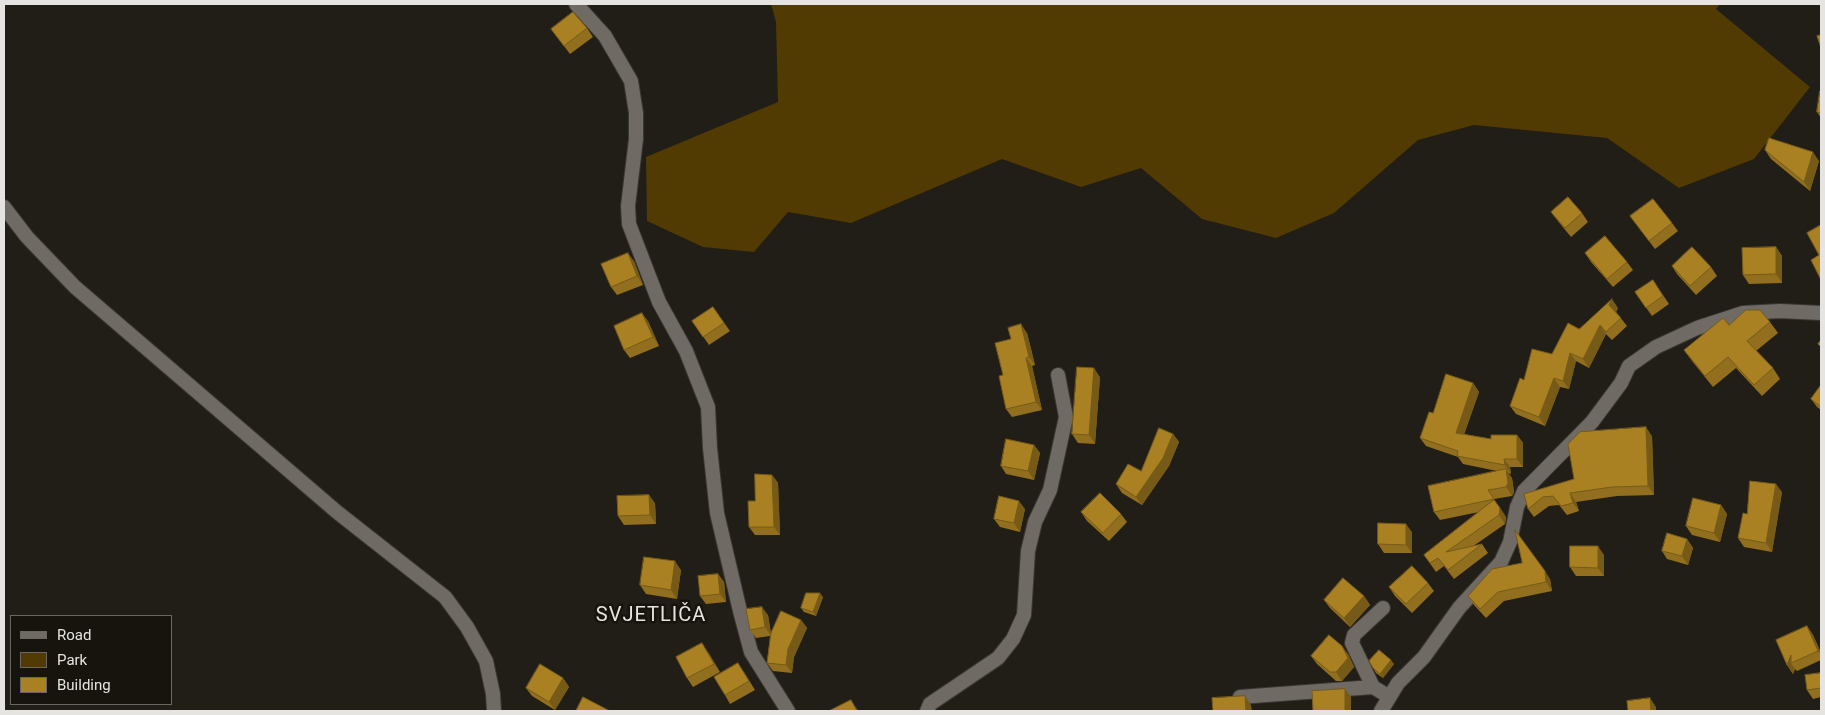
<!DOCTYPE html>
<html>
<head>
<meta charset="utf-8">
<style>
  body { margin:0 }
  #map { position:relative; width:1825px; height:715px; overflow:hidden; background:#211d17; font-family:Roboto,sans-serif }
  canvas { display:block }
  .frame { position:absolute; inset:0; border:5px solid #e6e4e0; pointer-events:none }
  .legend { position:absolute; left:10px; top:615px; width:162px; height:90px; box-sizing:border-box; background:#17140e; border:1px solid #6a6762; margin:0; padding:6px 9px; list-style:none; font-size:15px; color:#e6e4e0 }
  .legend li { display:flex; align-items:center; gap:10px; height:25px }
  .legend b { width:25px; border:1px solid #6a6762 }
</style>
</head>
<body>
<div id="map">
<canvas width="1825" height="715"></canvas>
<div class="frame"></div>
<ul class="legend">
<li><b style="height:6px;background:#6f6b64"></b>Road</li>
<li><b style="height:14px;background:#513b03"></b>Park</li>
<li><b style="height:14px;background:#a98123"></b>Building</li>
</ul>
</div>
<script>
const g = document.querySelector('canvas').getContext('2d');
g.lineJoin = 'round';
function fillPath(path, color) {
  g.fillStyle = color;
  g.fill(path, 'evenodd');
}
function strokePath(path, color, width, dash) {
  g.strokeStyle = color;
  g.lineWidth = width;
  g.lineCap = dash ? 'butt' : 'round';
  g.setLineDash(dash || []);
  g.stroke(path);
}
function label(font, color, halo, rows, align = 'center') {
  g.font = font + ' Roboto,sans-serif';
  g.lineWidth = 5;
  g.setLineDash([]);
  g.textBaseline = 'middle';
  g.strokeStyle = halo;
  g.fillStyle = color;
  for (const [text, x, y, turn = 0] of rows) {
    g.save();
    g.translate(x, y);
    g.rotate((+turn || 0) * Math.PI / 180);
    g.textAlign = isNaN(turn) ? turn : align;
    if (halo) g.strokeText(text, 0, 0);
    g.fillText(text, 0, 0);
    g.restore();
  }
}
fillPath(new Path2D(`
  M771,4h949l-4,5 94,78 -56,72 -75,29 -72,-50 -133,-13 -56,15 -84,73 -58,25 -74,-19 -61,-51 -60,19 -79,-28 -151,64 -63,-11 -34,40 -51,-5 -56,-26 -1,-64 132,-55 -2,-80z`), '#513b03');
const minor = new Path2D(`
  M576,4l29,32 26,45 5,32v26l-8,67 1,18 30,78 27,49 22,56 2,41 7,65 23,98 11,41 37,59
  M4,207l23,30 48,50 262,225 108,85 22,30 19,34 7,33 1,17
  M1373,687l-21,-44 2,-8 29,-27
  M1240,697l133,-10 15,9
  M927,711l3,-7 68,-46 15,-19 11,-24 4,-64 7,-29 15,-32 16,-73 -8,-42
  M1381,711l17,-28 26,-26 35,-49 42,-46 9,-20 7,-35 7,-16 68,-69 29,-39 8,-17 27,-19 41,-19 46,-15 37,-2 41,2`);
strokePath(minor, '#3a3834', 16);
strokePath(minor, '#6f6b64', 14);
fillPath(new Path2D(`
  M587,28l6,9 -23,17 -19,-25z
  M1821,91v27l-4,-6z
  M1765,150l54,11 -9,30 -39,-32z
  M1551,212l31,1 6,9 -17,15 -14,-17z
  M1630,216l42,7 6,8 -23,18z
  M1776,247l6,9v27l-33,1 -6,-9z
  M1585,253l42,9 6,8 -20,17 -22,-25z
  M634,261l9,24 -26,10 -6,-8z
  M1672,266l39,1 6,9 -21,19 -19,-21z
  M1653,280l16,24 -17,12 -17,-24z
  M713,307l17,24 -21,14 -17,-24z
  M1618,308l-2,4 11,14 -15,14 -6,-6 -17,34 -13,-7 -7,28 -9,-2 -15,39 -29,-12 -6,-8 14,-26 55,-51z
  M648,321l11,25 -29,12 -6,-8z
  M1770,322l8,11 -22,18 17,17 7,11 -18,17 -26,-28 -23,19 -21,-26 -8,-11 45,-25z
  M1027,333l8,32 -3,1 10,44 -30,7 -6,-8 -3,-34 8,-36z
  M1100,377l-5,67 -17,-1 -6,-9z
  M1473,383l6,9 -15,42 27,5 26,-4 6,8v24h-13l1,7 -3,-1 4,5 2,14 -2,4 -18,3 12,18 -1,7 -33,23 10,-3 6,9 -34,26 -10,-13 -8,6 -12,-17 55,-43 -39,8 -6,-8 63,-41 -34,-7 -5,-7 -32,-11 -6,-8 13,-25z
  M1821,385v25l-4,-3 -6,-8z
  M1173,434l6,8 -10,24 -27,39 -20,-12 -6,-9 25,-13z
  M1652,436l2,59 -37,1 -41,6 3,9 -12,4 -8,-10 -10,1 -15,11 -6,-8 -4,-15 50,-15z
  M1034,445l6,8 -6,27 -28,-6 -5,-8z
  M772,475l6,8 2,52h-25l-6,-8 6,-26z
  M1782,492l-10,60 -28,-5 -6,-9 9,-24z
  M655,503l1,21 -32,1 -6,-9z
  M1721,505l6,9 -7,28 -28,-7 -6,-9z
  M1025,509l-5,23 -20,-5 -6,-8z
  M1081,512l40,2 6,8 -18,19 -22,-20z
  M1412,532v21h-28l-6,-9z
  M1687,539l6,9 -5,17 -21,-6 -5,-8z
  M1604,555v21h-28l-6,-9z
  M681,570l-4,29 -31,-5 -6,-9z
  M718,574l6,8 2,20 -20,2 -6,-8z
  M1550,579l2,12 -48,10 -18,17 -12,-13 -6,-9z
  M1428,583l6,8 -22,22 -17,-17 -6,-9z
  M1364,596l6,9 -20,22 -20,-19 -6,-8z
  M823,597l-7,19 -12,-4 -3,-4z
  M768,615l3,18 30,-13 6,8 -13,29 -2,16 -19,-2 -6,-8 3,-27 -14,2 -6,-8z
  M1807,626l6,9 8,18v7l-24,11 -2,-2 -2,5 -6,-9z
  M708,652l12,20 -27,15 -6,-9z
  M1348,654l6,13 -12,14h-6l-19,-17 -6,-8z
  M1394,664l-11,14 -7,-5 -3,-5z
  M744,672l11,18 -25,14 -5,-9z
  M1821,673v24l-8,2 -6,-9z
  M563,678l6,9 -14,23 -23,-14 -6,-8z`), '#916f1e');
fillPath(new Path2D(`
  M1813,152l6,9 -9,30 -6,-9z
  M1776,247l6,9v27l-6,-9z
  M628,253l6,8 9,24 -6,-9z
  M1612,299l6,9 -3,6 -6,-9z
  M642,313l6,8 11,25 -6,-9z
  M1021,324l6,9 8,32 -6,-8z
  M1600,325l6,9 -17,34 -6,-9z
  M1570,353l6,8 -7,28 -6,-8z
  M1026,358l6,8 10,44 -6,-8z
  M1094,368l6,9 -5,67 -6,-9z
  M1554,378l6,9 -15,39 -6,-9z
  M1473,383l6,9 -17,49 -6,-8z
  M1646,427l6,9 2,59 -6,-9z
  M1173,434l6,8 -10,24 -27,39 -6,-8z
  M1517,435l6,8v24l-6,-8z
  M1034,445l6,8 -6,27 -6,-9z
  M1504,459l6,8 1,7 -6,-9z
  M1506,469l6,9 2,14 -2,4 -6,-9z
  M772,475l6,8 2,52 -6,-8z
  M1776,484l6,8 -10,60 -6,-9z
  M1570,493l6,9 3,9 -6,-8z
  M649,495l6,8 1,21 -6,-9z
  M1019,501l6,8 -5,23 -6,-9z
  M1721,505l6,9 -7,28 -6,-9z
  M1500,508l6,9 -1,7 -6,-9z
  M1406,524l6,8v21l-6,-8z
  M1687,539l6,9 -5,17 -6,-9z
  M1598,546l6,9v21l-6,-8z
  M675,561l6,9 -4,29 -6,-9z
  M1545,571l5,8 2,12 -6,-9z
  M718,574l6,8 2,20 -6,-8z
  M820,593l3,4 -7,19 -3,-4z
  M1364,596l6,9 -20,22 -6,-9z
  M762,607l6,8 3,21 -6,-9z
  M801,620l6,8 -13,29 -2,16 -6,-8 2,-16z
  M1807,626l6,9 8,18v2l-3,-4z
  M702,643l6,9 12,20 -6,-8z
  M1342,646l6,8 6,13 -12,14 -6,-9z
  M1791,655v8l4,6 -2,5 -6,-9z
  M1391,660l3,4 -11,14 -3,-4z
  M563,678l6,9 -14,23 -6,-8z
  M1345,689l6,8v14h-6z
  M1245,696l6,9 1,6h-6z
  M1650,698l6,9v4h-5z
  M851,700l6,9 2,2h-2z`), '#765a18');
const building = new Path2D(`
  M573,12l14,16 -23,18 -13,-17z
  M1821,35v13l-4,-12z
  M1820,91h1v22l-4,-1z
  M1769,138l44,14 -9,30 -39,-32z
  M1568,197l14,16 -17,15 -14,-16z
  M1653,199l19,24 -23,18 -19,-25z
  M1821,225v55l-10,-20 8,-5 -12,-22z
  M1605,236l22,26 -20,17 -22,-26z
  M1692,247l19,20 -21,19 -18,-20z
  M1776,247v27l-33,1 -1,-27z
  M628,253l9,23 -26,11 -10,-23z
  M1653,280l10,16 -17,12 -11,-16z
  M1612,299l-3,6 12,13 -15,14 -6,-7 -17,34 -13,-6 -7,28 -9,-3 -15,39 -29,-11 10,-28 4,2 8,-31 20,5 16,-31 11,6z
  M713,307l11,16 -21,14 -11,-16z
  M1746,310h14l10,12 -23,19 26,27 -19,17 -26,-28 -23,19 -21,-26 39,-32 6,7z
  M642,313l11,24 -29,13 -10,-24z
  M1021,324l8,33 -3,1 10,44 -30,7 -7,-33 4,-1 -8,-32 16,-4 -3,-11z
  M1821,340v7l-3,-3z
  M1077,367l17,1 -5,67 -17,-1z
  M1446,374l27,9 -17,50 35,6v-4h26v24h-13l1,6 -48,-9 1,-5 -38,-13 9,-26 4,1z
  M1821,385v22l-10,-8z
  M1646,427l2,59 -36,1 -42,6 3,10 -12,3 -8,-10 -10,1 -15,12 -4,-15 50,-15 -6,-35 12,-12z
  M1159,428l14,6 -10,24 -27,39 -20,-13 12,-20 13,7z
  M1006,439l28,6 -6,26 -27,-5z
  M1506,469l2,14 -2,4 -18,3 6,9 -60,13 -6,-26z
  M755,474l17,1 2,52h-25l-1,-26h7z
  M1750,481l26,3 -10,59 -28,-5 5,-25 4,1z
  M1100,493l21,21 -18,19 -22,-21z
  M649,495l1,20 -32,1 -1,-20z
  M999,496l20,5 -5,22 -20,-4z
  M1693,498l28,7 -7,28 -28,-7z
  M1494,500l6,8 -1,7 -53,37 36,-8 -34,26 -10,-12 -8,5 -6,-8z
  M1378,523l28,1v21l-28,-1z
  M1515,530l30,41 1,11 -48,10 -18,17 -12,-13 24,-27 30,-6z
  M1667,533l20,6 -5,17 -20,-5z
  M1570,546h28v22l-28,-1z
  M644,557l31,4 -4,29 -31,-5z
  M1412,566l16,17 -22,21 -17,-17z
  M718,574l2,20 -20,2 -2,-20z
  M1343,578l21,18 -20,22 -20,-18z
  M806,593h14l-7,19 -12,-4z
  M762,607l3,20 -15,3 -4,-21z
  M781,611l20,9 -13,29 -2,16 -19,-2 4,-30z
  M1807,626l11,25 -27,12v-8l-4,10 -11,-25z
  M1329,635l13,11 6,12 -12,14h-6l-19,-16z
  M702,643l12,21 -27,14 -11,-21z
  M1379,650l12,10 -11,14 -7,-6 -4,-7z
  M738,663l11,18 -24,14 -11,-18z
  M540,664l23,14 -14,24 -23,-14z
  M1821,673v15l-14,2 -2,-15z
  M1345,689v22h-32l-1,-20z
  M1245,696l1,15h-33l-1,-13z
  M583,697l27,14h-34z
  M1650,698l1,13h-23l-1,-10z
  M851,700l6,11h-28z`);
fillPath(building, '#a98123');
strokePath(building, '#765a18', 1);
g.letterSpacing = '1px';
label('20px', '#e6e4e0', '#17140e', [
  ["SVJETLIČA",651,616]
]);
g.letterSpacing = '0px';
</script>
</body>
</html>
